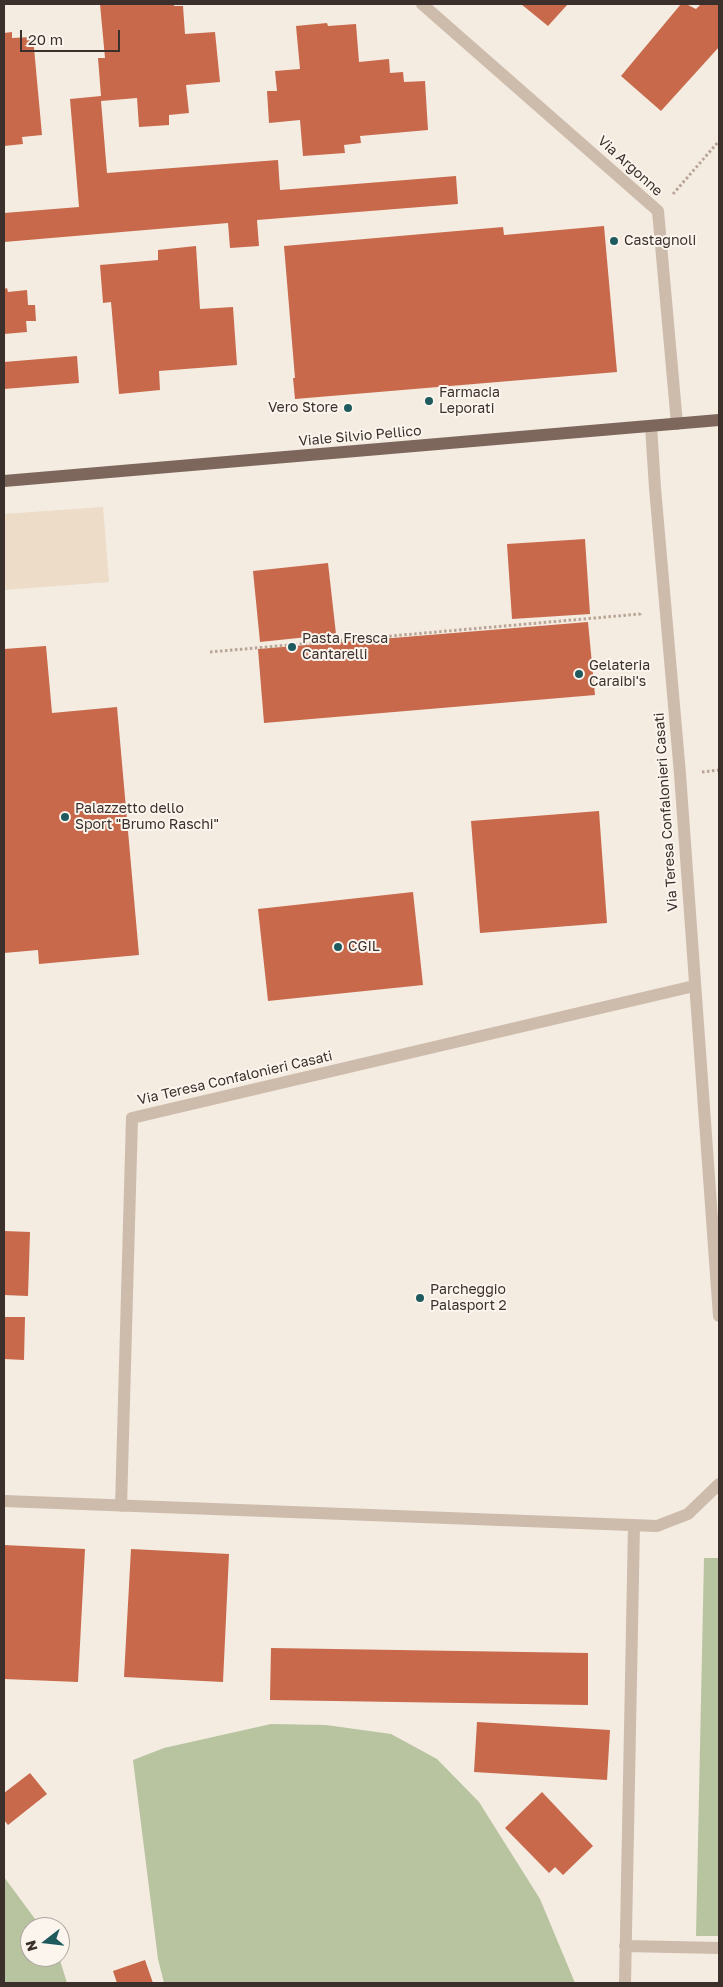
<!DOCTYPE html>
<html>
<head>
<meta charset="utf-8">
<style>
  body { margin:0 }
  #map { position:relative; width:723px; height:1987px; overflow:hidden; background:#f4ebe1; font-family:"Golos Text",sans-serif }
  canvas { display:block }
  .frame { position:absolute; inset:0; border:5px solid #3b302b; pointer-events:none }
  .north { position:absolute; left:20px; top:1917px; width:50px; height:50px; box-sizing:border-box; background:#fbf5ee; border:1px solid #aea6a0; border-radius:50%; rotate:254deg; font-size:14px; font-weight:700; line-height:20px; text-align:center; color:#3b302b }
  .north::after { content:''; display:block; margin:auto; width:18px; height:22px; background:#1f5a5e; clip-path:polygon(50% 0,100% 100%,50% 72%,0 100%) }
  .scale { position:absolute; left:20px; top:30px; width:100px; height:22px; box-sizing:border-box; border:2px solid #3b302b; border-top:0; padding-left:6px; font-size:15px; line-height:18px; white-space:nowrap; color:#3b302b; -webkit-text-stroke:4px #fbf5ee; paint-order:stroke }
</style>
</head>
<body>
<div id="map">
<canvas width="723" height="1987"></canvas>
<div class="frame"></div>
<div class="north">N</div>
<div class="scale">20 m</div>
</div>
<script>
const g = document.querySelector('canvas').getContext('2d');
g.lineJoin = 'round';
function fillPath(path, color) {
  g.fillStyle = color;
  g.fill(path, 'evenodd');
}
function strokePath(path, color, width, dash) {
  g.strokeStyle = color;
  g.lineWidth = width;
  g.lineCap = dash ? 'butt' : 'round';
  g.setLineDash(dash || []);
  g.stroke(path);
}
function label(font, color, halo, rows, align = 'center') {
  g.font = font + ' "Golos Text",sans-serif';
  g.lineWidth = 4;
  g.setLineDash([]);
  g.textBaseline = 'middle';
  g.strokeStyle = halo;
  g.fillStyle = color;
  for (const [text, x, y, turn = 0] of rows) {
    g.save();
    g.translate(x, y);
    g.rotate((+turn || 0) * Math.PI / 180);
    g.textAlign = isNaN(turn) ? turn : align;
    if (halo) g.strokeText(text, 0, 0);
    g.fillText(text, 0, 0);
    g.restore();
  }
}
fillPath(new Path2D(`
  M704,1558h15v378h-23z
  M271,1724l55,1 65,9 46,25 42,43 61,97 35,84h-411l-6,-24 -25,-199 31,-12z
  M4,1877l37,50h-11v30h29l8,26h-63z`), '#b8c4a0');
fillPath(new Path2D(`
  M103,507l6,75 -105,8v-76z`), '#ecdcc8');
fillPath(new Path2D(`
  M100,4h74v2h9l2,28 30,-2 5,50 -34,3 3,28 -20,2v10l-30,2 -2,-29 -36,3 6,72 171,-13 2,30 176,-14 2,28 -201,16 2,26 -29,2 -2,-25 -224,19v-29l75,-6 -9,-108 31,-3 -3,-38h7z
  M521,4h47l-20,22z
  M681,4h5l10,5 5,-5h18v43l-58,64 -40,-35z
  M327,23l1,3 28,-2 3,38 30,-3 1,14 13,-1 1,10 21,-1 3,49 -68,6 1,7 -17,2 1,8 -42,3 -3,-36 -31,3 -2,-32h10l-2,-20 25,-2 -4,-43z
  M12,32v6l21,-1 9,98 -20,2 1,7 -19,2v-113z
  M604,226l13,146 -322,27 -2,-21h2l-11,-132 219,-19 1,8z
  M196,246l4,63 33,-2 4,58 -78,6 1,19 -41,4 -8,-92 -8,1 -3,-38 58,-5v-10z
  M7,288l1,4 19,-2 1,15h7l1,16h-10l1,11 -23,2v-45z
  M77,356l2,27 -75,6v-27z
  M585,539l5,75 -78,5 -5,-75z
  M328,563l8,71 -76,8 -7,-71z
  M588,622l7,73 -331,28 -6,-74z
  M46,646l6,67 65,-6 22,248 -100,9 -1,-14 -34,3v-304z
  M599,811l8,112 -127,10 -9,-112z
  M413,892l10,93 -155,16 -10,-92z
  M4,1231l26,1 -2,64 -24,-1z
  M4,1317h21l-1,43 -20,-1z
  M4,1545l81,4 -7,133 -74,-3z
  M131,1549l98,5 -6,128 -99,-5z
  M271,1648l317,5v52l-318,-5z
  M477,1722l133,8 -3,50 -133,-8z
  M30,1773l17,21 -39,31 -4,-5v-27z
  M542,1792l51,54 -30,29 -8,-8 -6,6 -44,-45z
  M145,1960l8,23h-36l-4,-12z`), '#c8694b');
strokePath(new Path2D(`
  M673,194l46,-53
  M210,652l430,-38v-2
  M702,772l17,-2`), '#b9a596', 3, [2.5, 2.5]);
strokePath(new Path2D(`
  M422,4l236,207 19,213
  M651,426l4,62 25,286 39,542
  M4,1501l653,25 31,-12 31,-30
  M121,1506l11,-388 562,-132
  M625,1946l94,2
  M625,1983l9,-458`), '#cdbbac', 12);
strokePath(new Path2D(`
  M4,481l715,-61`), '#7d675c', 12);
for (const [x, y, r, color] of [
  [614,241,5,"#1f5a5e"],
  [429,401,5,"#1f5a5e"],
  [348,408,5,"#1f5a5e"],
  [292,647,5,"#1f5a5e"],
  [579,674,5,"#1f5a5e"],
  [65,817,5,"#1f5a5e"],
  [338,947,5,"#1f5a5e"],
  [420,1298,5,"#1f5a5e"]
]) {
  const dot = new Path2D();
  dot.arc(x, y, r, 0, 2 * Math.PI);
  g.fillStyle = color;
  g.fill(dot);
  strokePath(dot, '#fbf5ee', 2);
}
label('14px', '#3b302b', '#fbf5ee', [
  ["Via Argonne",630,166,42],
  ["Viale Silvio Pellico",360,436,-5],
  ["Via Teresa Confalonieri Casati",666,812,-94],
  ["Via Teresa Confalonieri Casati",235,1078,-13]
]);
label('14px', '#3b302b', '#fbf5ee', [
  ["Castagnoli",624,241],
  ["Farmacia",439,393],
  ["Leporati",439,409],
  ["Vero Store",338,408,"right"],
  ["Pasta Fresca",302,639],
  ["Cantarelli",302,655],
  ["Gelateria",589,666],
  ["Caraibi's",589,682],
  ["Palazzetto dello",75,809],
  ["Sport \"Brumo Raschi\"",75,825],
  ["CGIL",348,947],
  ["Parcheggio",430,1290],
  ["Palasport 2",430,1306]
], 'left');
</script>
</body>
</html>
